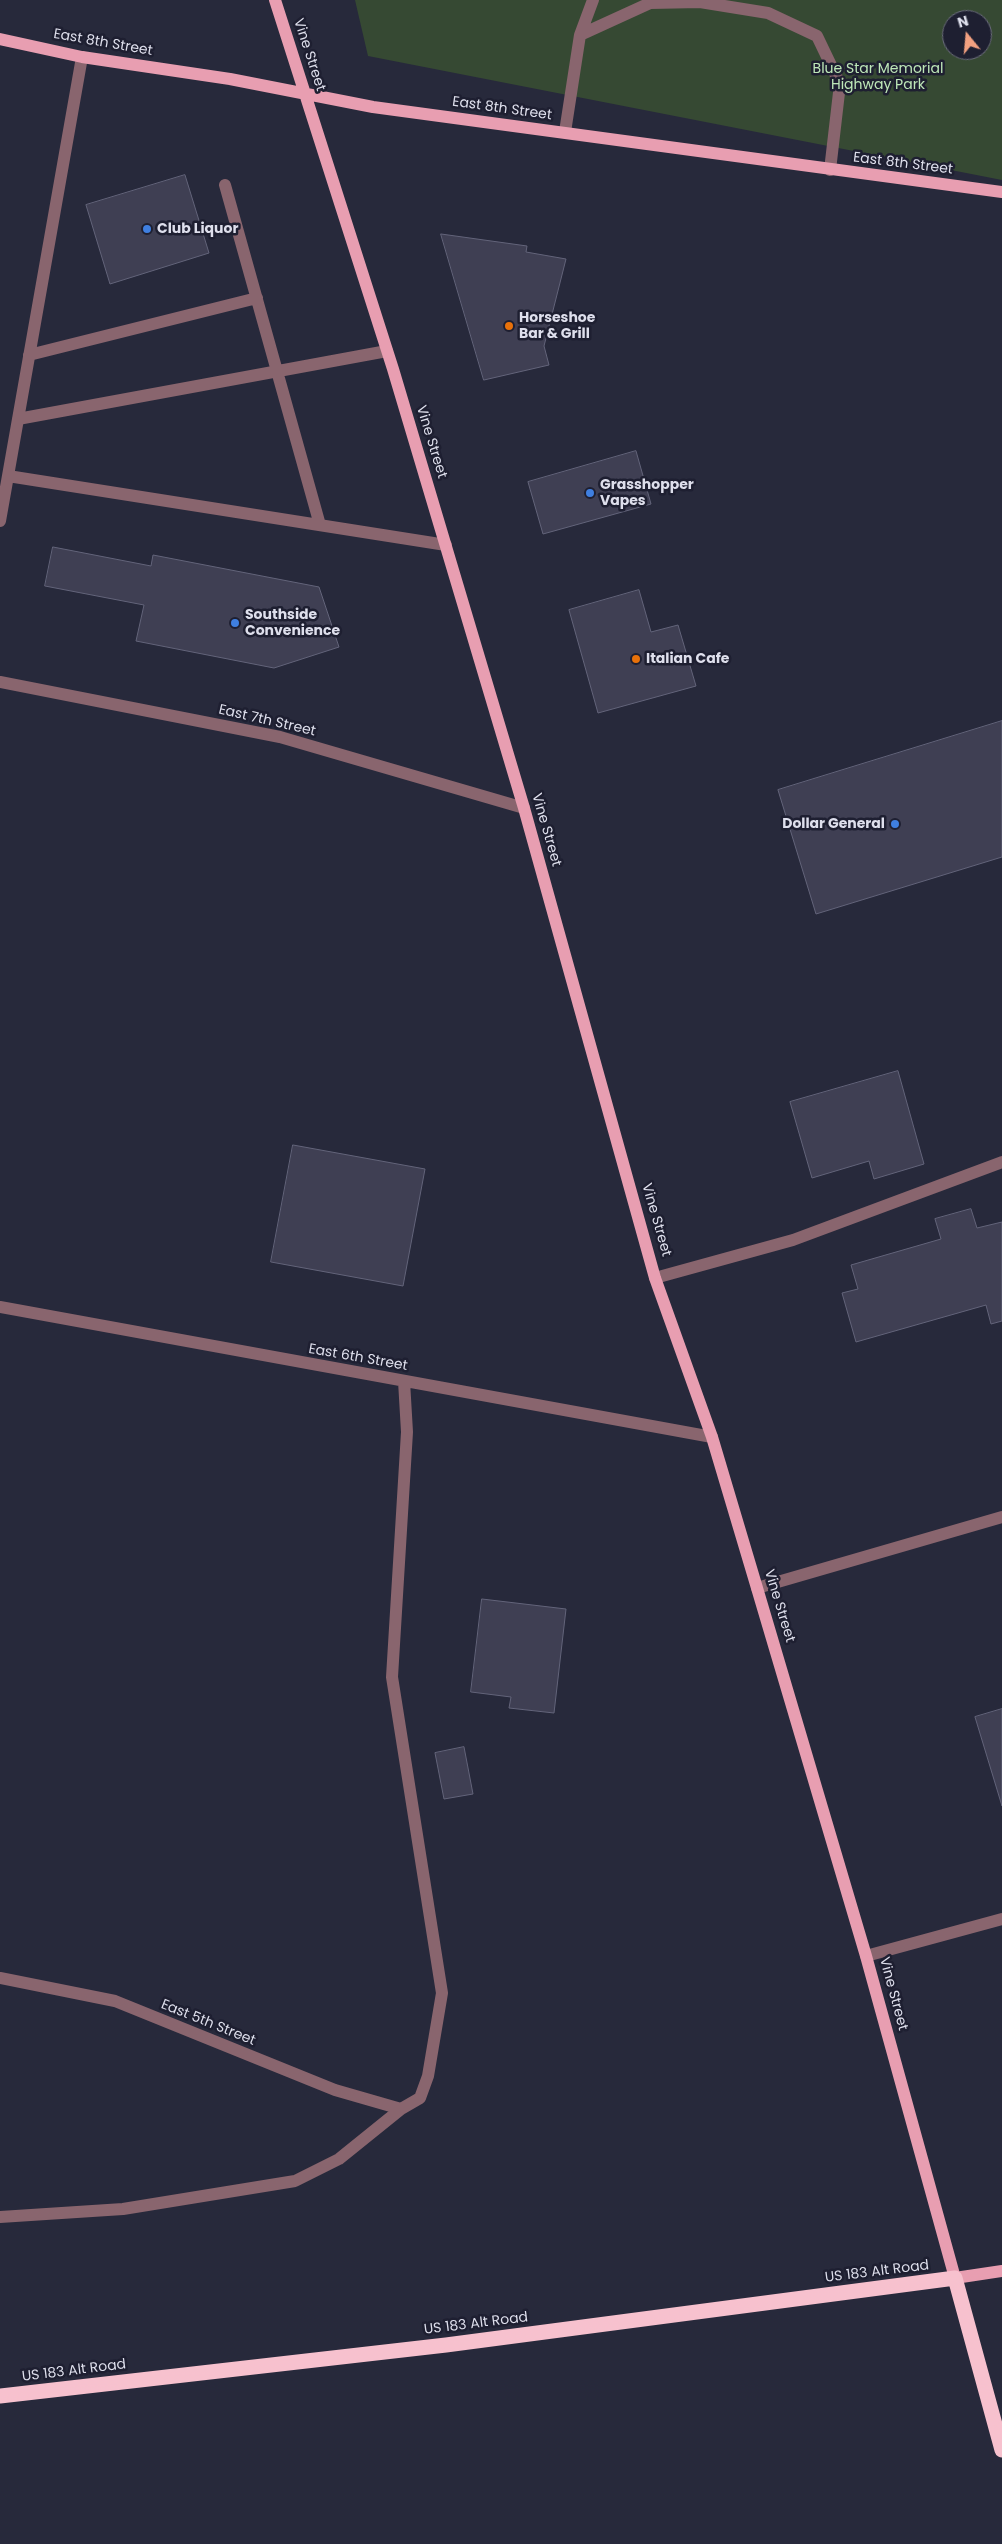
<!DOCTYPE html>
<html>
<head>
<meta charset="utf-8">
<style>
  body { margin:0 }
  #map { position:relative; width:1002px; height:2544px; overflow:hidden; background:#27293b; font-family:Poppins,sans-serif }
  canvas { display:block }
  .north { position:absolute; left:942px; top:10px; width:50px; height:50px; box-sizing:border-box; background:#1e1f31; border:1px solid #6b6c7c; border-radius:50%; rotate:343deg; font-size:14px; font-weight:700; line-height:20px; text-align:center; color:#dedfec }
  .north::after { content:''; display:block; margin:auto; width:18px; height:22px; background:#f2a080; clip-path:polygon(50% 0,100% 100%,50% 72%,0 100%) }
</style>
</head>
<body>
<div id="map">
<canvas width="1002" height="2544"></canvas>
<div class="north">N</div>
</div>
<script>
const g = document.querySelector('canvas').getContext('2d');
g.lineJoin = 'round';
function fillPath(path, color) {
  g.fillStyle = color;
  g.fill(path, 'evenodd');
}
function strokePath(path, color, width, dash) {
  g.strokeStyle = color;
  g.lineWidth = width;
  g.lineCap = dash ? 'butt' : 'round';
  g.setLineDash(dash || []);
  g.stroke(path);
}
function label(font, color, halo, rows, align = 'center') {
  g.font = font + ' Poppins,sans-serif';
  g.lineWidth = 5;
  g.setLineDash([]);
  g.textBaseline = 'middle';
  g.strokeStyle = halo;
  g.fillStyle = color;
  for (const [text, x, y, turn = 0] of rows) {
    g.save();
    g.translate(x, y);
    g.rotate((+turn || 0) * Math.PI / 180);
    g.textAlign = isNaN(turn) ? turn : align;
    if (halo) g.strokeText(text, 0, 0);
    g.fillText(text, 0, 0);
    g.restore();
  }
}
fillPath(new Path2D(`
  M355,0h647v180l-634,-124zM952,20h30v30h-30z`), '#364933');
const building = new Path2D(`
  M185,175l24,78 -99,31 -24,-79z
  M441,234l86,12 -1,6 40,7 -22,87 5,19 -65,15z
  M636,451l15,53 -108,30 -15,-52z
  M53,547l98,19 2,-11 166,32 20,60 -65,21 -138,-27 8,-36 -99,-19z
  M639,590l12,42 27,-7 18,61 -98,27 -29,-103z
  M1002,721v136l-186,57 -38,-124z
  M898,1071l26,93 -50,15 -5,-18 -57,17 -22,-76z
  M293,1145l132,24 -22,117 -132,-24z
  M971,1209l6,19 25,-6v99l-11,3 -5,-19 -130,37 -14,-49 16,-4 -7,-24 90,-26 -6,-20z
  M482,1599l84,10 -12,104 -45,-5 2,-11 -40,-5z
  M1002,1709v97l-27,-89z
  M464,1747l9,47 -29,5 -9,-46z`);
fillPath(building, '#3f3f53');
strokePath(building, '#63647a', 1);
strokePath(new Path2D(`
  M580,35l13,-35
  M565,132l15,-97 70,-32 50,-1 68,11 49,23 23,48 -10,86
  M225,185l95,340
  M29,355l228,-57
  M18,419l369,-68
  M8,476l438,69
  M0,521l82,-464
  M0,682l280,55 244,71
  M655,1278l138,-38 209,-78
  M0,1307l712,130
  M757,1588l245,-71
  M866,1956l136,-37
  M0,1978l115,23 220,89 66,19
  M0,2217l123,-8 172,-28 44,-22 62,-50 19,-11 8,-22 14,-83 -50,-316 15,-245 -3,-51`), '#89656e', 12);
strokePath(new Path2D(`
  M275,0l118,369 131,439 131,470 57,159 45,151 109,368 89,322 47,-7
  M0,39l82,18 148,22 143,28 629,85`), '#e89eb1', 12);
strokePath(new Path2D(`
  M0,2396l446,-51 509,-67 47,172`), '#f7c1ce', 15);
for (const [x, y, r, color] of [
  [147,229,5,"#3f7fe0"],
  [509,326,5,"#e8710a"],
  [590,493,5,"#3f7fe0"],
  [235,623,5,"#3f7fe0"],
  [636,659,5,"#e8710a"],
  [895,824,5,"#3f7fe0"]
]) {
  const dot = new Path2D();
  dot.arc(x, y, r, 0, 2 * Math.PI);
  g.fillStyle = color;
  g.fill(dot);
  strokePath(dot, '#1e1f31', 2);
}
label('14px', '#dedfec', '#1e1f31', [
  ["East 8th Street",103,43,10],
  ["Vine Street",309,55,72],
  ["East 8th Street",502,109,8],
  ["East 8th Street",903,164,7],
  ["Vine Street",431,442,73],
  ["East 7th Street",267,721,13],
  ["Vine Street",546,830,74],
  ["Vine Street",656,1220,74],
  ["East 6th Street",358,1358,10],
  ["Vine Street",779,1606,73],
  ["Vine Street",893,1994,75],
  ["East 5th Street",208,2023,22],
  ["US 183 Alt Road",877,2272,-7],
  ["US 183 Alt Road",476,2324,-7],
  ["US 183 Alt Road",74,2371,-7]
]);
label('14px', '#bee7b8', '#1e1f31', [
  ["Blue Star Memorial",878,69],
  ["Highway Park",878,85]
]);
label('bold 14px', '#dedfec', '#1e1f31', [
  ["Club Liquor",157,229],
  ["Horseshoe",519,318],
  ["Bar & Grill",519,334],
  ["Grasshopper",600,485],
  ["Vapes",600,501],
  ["Southside",245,615],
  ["Convenience",245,631],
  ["Italian Cafe",646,659],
  ["Dollar General",885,824,"right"]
], 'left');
</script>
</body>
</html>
